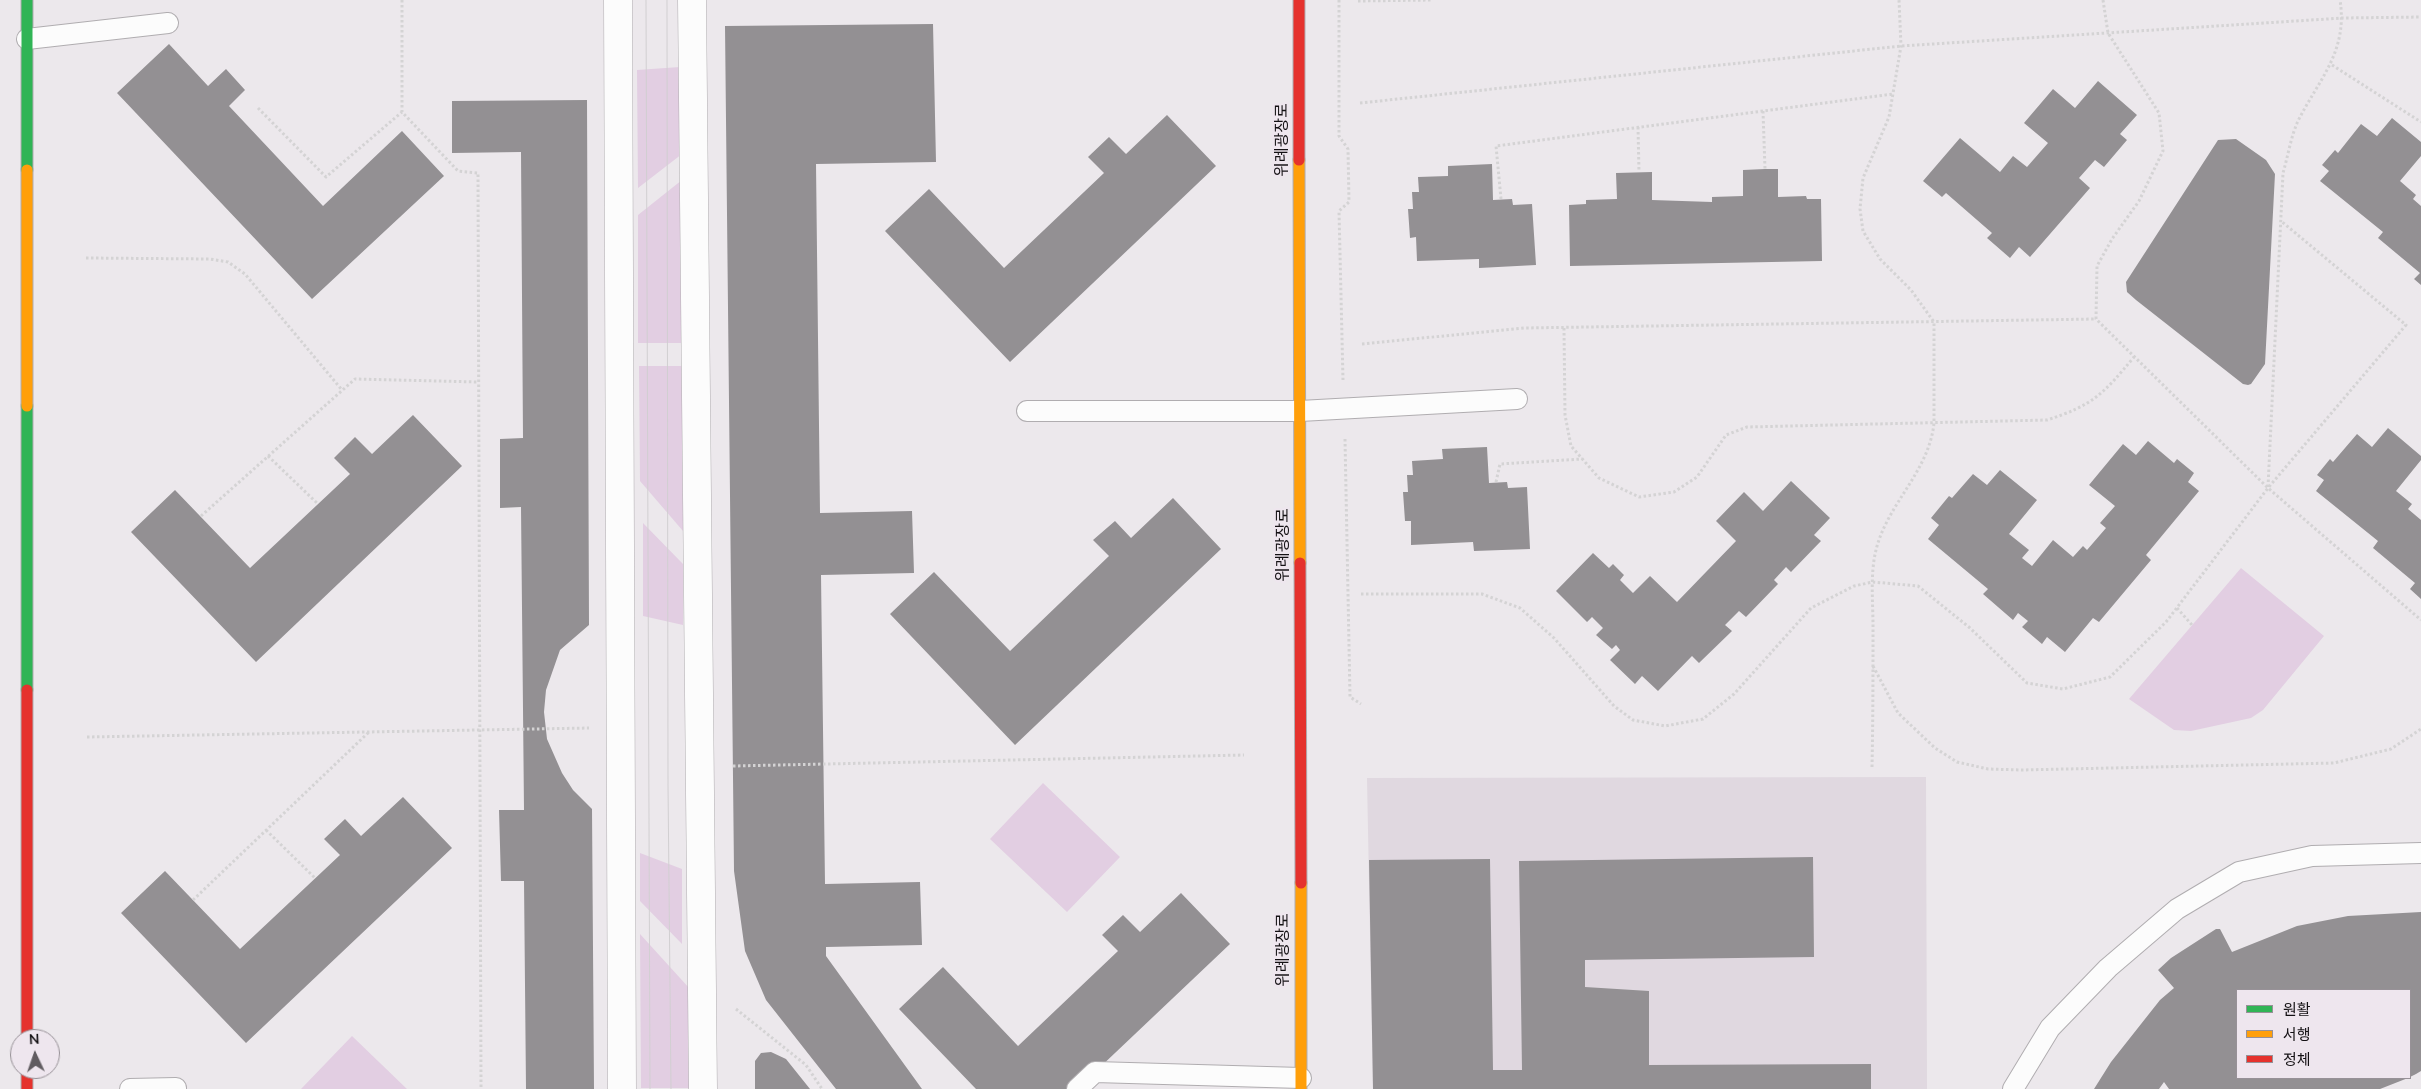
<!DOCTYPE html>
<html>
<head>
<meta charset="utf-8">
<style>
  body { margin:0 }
  #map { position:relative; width:2421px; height:1089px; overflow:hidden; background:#ece8ec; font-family:"Nunito Sans","Noto Sans KR",sans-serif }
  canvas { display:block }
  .legend { position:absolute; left:2236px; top:989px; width:175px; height:90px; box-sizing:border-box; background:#eee6ee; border:1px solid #979197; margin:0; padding:6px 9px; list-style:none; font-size:15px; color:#141114 }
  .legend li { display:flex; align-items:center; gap:10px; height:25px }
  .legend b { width:25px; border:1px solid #979197 }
  .north { position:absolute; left:10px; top:1029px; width:50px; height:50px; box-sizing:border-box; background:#eee6ee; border:1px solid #979197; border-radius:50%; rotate:357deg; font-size:14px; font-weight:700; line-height:20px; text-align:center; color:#141114 }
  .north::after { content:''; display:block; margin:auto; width:18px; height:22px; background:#605c60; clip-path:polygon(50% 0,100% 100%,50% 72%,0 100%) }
</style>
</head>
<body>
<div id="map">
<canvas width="2421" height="1089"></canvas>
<ul class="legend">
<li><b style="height:6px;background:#30b455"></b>원활</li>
<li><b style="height:6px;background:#ff9f0a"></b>서행</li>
<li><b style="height:6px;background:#e5322d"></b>정체</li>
</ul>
<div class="north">N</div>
</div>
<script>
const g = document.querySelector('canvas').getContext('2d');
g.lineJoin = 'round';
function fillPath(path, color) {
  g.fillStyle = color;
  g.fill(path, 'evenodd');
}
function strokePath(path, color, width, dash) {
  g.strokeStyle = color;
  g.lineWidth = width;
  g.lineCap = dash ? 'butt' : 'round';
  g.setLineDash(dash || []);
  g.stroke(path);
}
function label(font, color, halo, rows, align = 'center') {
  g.font = font + ' "Nunito Sans","Noto Sans KR",sans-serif';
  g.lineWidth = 5;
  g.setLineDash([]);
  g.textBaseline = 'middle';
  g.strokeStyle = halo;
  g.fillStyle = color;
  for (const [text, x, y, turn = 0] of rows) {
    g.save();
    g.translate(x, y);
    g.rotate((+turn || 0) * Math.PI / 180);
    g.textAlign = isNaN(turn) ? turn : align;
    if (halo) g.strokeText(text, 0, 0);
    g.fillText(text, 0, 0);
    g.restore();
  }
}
fillPath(new Path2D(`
  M1926,777l1,312h-554l-6,-311z`), '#e0d8e0');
fillPath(new Path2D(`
  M680,67l2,87 -44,34 -1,-118z
  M682,180l1,163h-45v-128z
  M639,366h43l1,165 -43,-50z
  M643,523l40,41v61l-40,-9z
  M2241,568l83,68 -61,74 -12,8 -60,13 -17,-1 -45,-31z
  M1043,783l77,74 -53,55 -77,-73z
  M640,853l42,16v75l-42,-43z
  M640,934l50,55v99h-49z
  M352,1036l55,53h-106z`), '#e2cee2');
fillPath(new Path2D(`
  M933,24l3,138 -120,2 4,349 92,-2 2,62 -93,2 4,309 95,-2 2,63 -96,2v9l96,133h-86l-70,-89 -21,-49 -11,-80 -9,-845z
  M169,44l39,42 18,-17 19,21 -16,16 94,100 79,-75 42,45 -132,123 -195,-206z
  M2098,81l39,34 -17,19 7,6 -23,27 -9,-7 -16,18 11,10 -60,69 -11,-10 -9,11 -23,-20 5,-5 -46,-40 -4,4 -19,-16 37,-43 40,34 13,-16 14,11 21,-24 -24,-20 29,-34 22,19z
  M587,100l2,525 -29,25 -14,40 -2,22 3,27 15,34 11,17 19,19 2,280h-68l-2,-208h-23l-2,-71h25l-3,-303 -21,1v-69l23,-1 -2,-286 -69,1v-52z
  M1167,115l49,51 -206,196 -125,-131 44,-42 75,79 100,-95 -16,-16 21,-20 17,17z
  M2392,118l29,24v14l-21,25 16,14 -3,4 8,7v79l-7,-6 6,-6 -42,-35 5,-6 -63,-51 9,-10 -7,-6 13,-15 3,3 23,-29 16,12z
  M2236,139l30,21 9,14 -10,190 -14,20 -3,1 -5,-1 -107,-84 -9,-8 -1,-10 92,-142z
  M1492,164l1,36 19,-1 1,6 19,-1 4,61 -57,3v-9l-62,2 -1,-24 -6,1 -2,-29h5l-1,-17h7l-1,-15 30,-1v-10z
  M1765,169h13v28l28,-1 1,3h14l1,62 -252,5 -1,-61 17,-1v-4l31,-1 -1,-26 36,-1v28l60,2v-5l31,-1v-26z
  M413,415l49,51 -206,196 -125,-130 44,-42 75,78 100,-94 -16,-16 21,-21 17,17z
  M2388,428l33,28v4l-25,31 16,13 -4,5 13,11v79l-11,-10 5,-6 -42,-35 5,-7 -62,-50 8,-11 -7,-5 13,-16 3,3 24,-28 15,13z
  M2148,441l26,22 3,-4 17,14 -6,9 11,9 -53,64 5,5 -52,62 -6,-4 -28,34 -18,-15 -5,7 -20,-17 6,-6 -10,-8 -5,7 -30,-26 5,-5 -60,-50 11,-14 -8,-7 18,-22 3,2 21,-24 14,11 13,-15 37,30 -28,34 20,16 -7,8 10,8 21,-26 20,17 10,-11 4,4 19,-22 -6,-5 15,-17 -26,-21 34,-41 13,11z
  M1487,447l2,36 18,-1 1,6 19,-1 3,62 -56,2 -1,-9 -62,3v-24h-6l-2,-29h5l-1,-17h6l-1,-14 31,-2 -1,-10z
  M1791,481l39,37 -16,17 7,6 -30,31 -5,-5 -12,13 4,4 -32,33 -7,-6 -14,14 7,6 -33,32 -7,-7 -34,35 -16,-15 -7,8 -25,-24 10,-10 -4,-5 -4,4 -16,-14 7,-7 -11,-11 -5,5 -31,-31 37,-38 16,15 4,-4 11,11 -4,5 13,13 17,-17 27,26 59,-61 -20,-20 28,-29 19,19z
  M1173,498l48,51 -206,196 -125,-131 44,-42 76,79 99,-95 -16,-16 22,-19 16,17z
  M403,797l49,51 -206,195 -125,-130 44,-42 75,78 100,-94 -16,-16 21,-20 16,17z
  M1813,857l1,100 -229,3v27l64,4v74l222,-1v25h-498l-4,-229 121,-1 3,211h29l-3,-209z
  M1181,893l49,51 -153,145h-101l-77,-80 44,-42 75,79 100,-95 -16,-16 21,-20 17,17z
  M2421,912v159l-5,3 -6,3v-87h-173v88h171l-28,11h-211l-5,-7 -5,7h-65l17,-27 49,-62 14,-12 -16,-18 13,-12 45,-29h4l12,23 65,-26 51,-10z
  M771,1052l15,7 24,30h-55v-28l6,-8z`), '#939093');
const lane = new Path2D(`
  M27,39l141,-16
  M1027,411h273l217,-12
  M130,1089l46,-1
  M1077,1089l18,-17 206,6
  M2013,1089l37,-61 58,-60 69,-59 62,-37 73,-16 109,-3`);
const street = new Path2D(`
  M618,0l4,1089
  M692,0l11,1089`);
const fast = new Path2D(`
  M27,0v170
  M27,406v284`);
const slow = new Path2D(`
  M1299,160l1,403
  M27,170v236
  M1301,883v206`);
const jam = new Path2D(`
  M1299,0v160
  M1300,563l1,320
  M27,690v349
  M27,1069v20`);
strokePath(lane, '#b0adb0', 22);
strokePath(street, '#b0adb0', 29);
strokePath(fast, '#b0adb0', 13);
strokePath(slow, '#b0adb0', 13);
strokePath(jam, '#b0adb0', 13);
strokePath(new Path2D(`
  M402,0v112l56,59 20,2 3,916
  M1339,0v136l9,13 1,53 -10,9 4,169
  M2103,0l5,33 51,80 4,38 -24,50 -27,38 -15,27 -1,53 172,169 153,132
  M1358,1l75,-1
  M2332,65l89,57
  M1360,103l541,-57 442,-28 78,-1
  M258,108l68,69 76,-65
  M1763,111l2,58
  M1638,127l1,45
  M1501,199l-5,-53 397,-52
  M86,258l124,1 18,3 17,12 97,116
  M1564,328l1,87 6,31 28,32 40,19 35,-5 23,-15 29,-42 21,-8 300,-7c47,-15 57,-27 87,-63
  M1362,344l162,-16 572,-9
  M1345,439l5,258 11,7
  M268,456l50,48
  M1496,482l4,-18 82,-5
  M2268,487l15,-314c5,-17 8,-37 15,-52 21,-42 50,-69 42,-121
  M201,516l154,-137 123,3
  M1361,594h121l38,14 34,30 60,68 19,14 32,6 38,-7 31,-25 77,-86 43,-22 19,-4 45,4 52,42 57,55 36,6 47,-12 56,-55 102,-134 138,-163 -125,-104
  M2177,608l15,17
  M1873,666l25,47 37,35 22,14 31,7 33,1 313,-7 57,-14 30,-20
  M87,737l502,-9
  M733,766l511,-11
  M1872,767c1,-47 1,-94 1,-141 0,-24 -3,-52 3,-76 11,-46 53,-78 58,-127v-101l-23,-32 -31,-31 -17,-28 -3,-22 3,-31 26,-61 12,-71 -2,-46
  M266,830l49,48
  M193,900l176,-168
  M736,1009l70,56 16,24`), '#d4d3d4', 3, [2.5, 2.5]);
strokePath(lane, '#fcfcfc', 20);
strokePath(street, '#fcfcfc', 28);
strokePath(fast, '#30b455', 11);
strokePath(slow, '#ff9f0a', 11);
strokePath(jam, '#e5322d', 11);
strokePath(new Path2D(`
  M646,0l4,1089
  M667,0l1,784 3,305`), '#d1cfd1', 1);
label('16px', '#141114', '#eee6ee', [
  ["위례광장로",1283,140,-90],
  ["위례광장로",1284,545,-90],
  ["위례광장로",1284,950,-90]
]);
</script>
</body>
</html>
